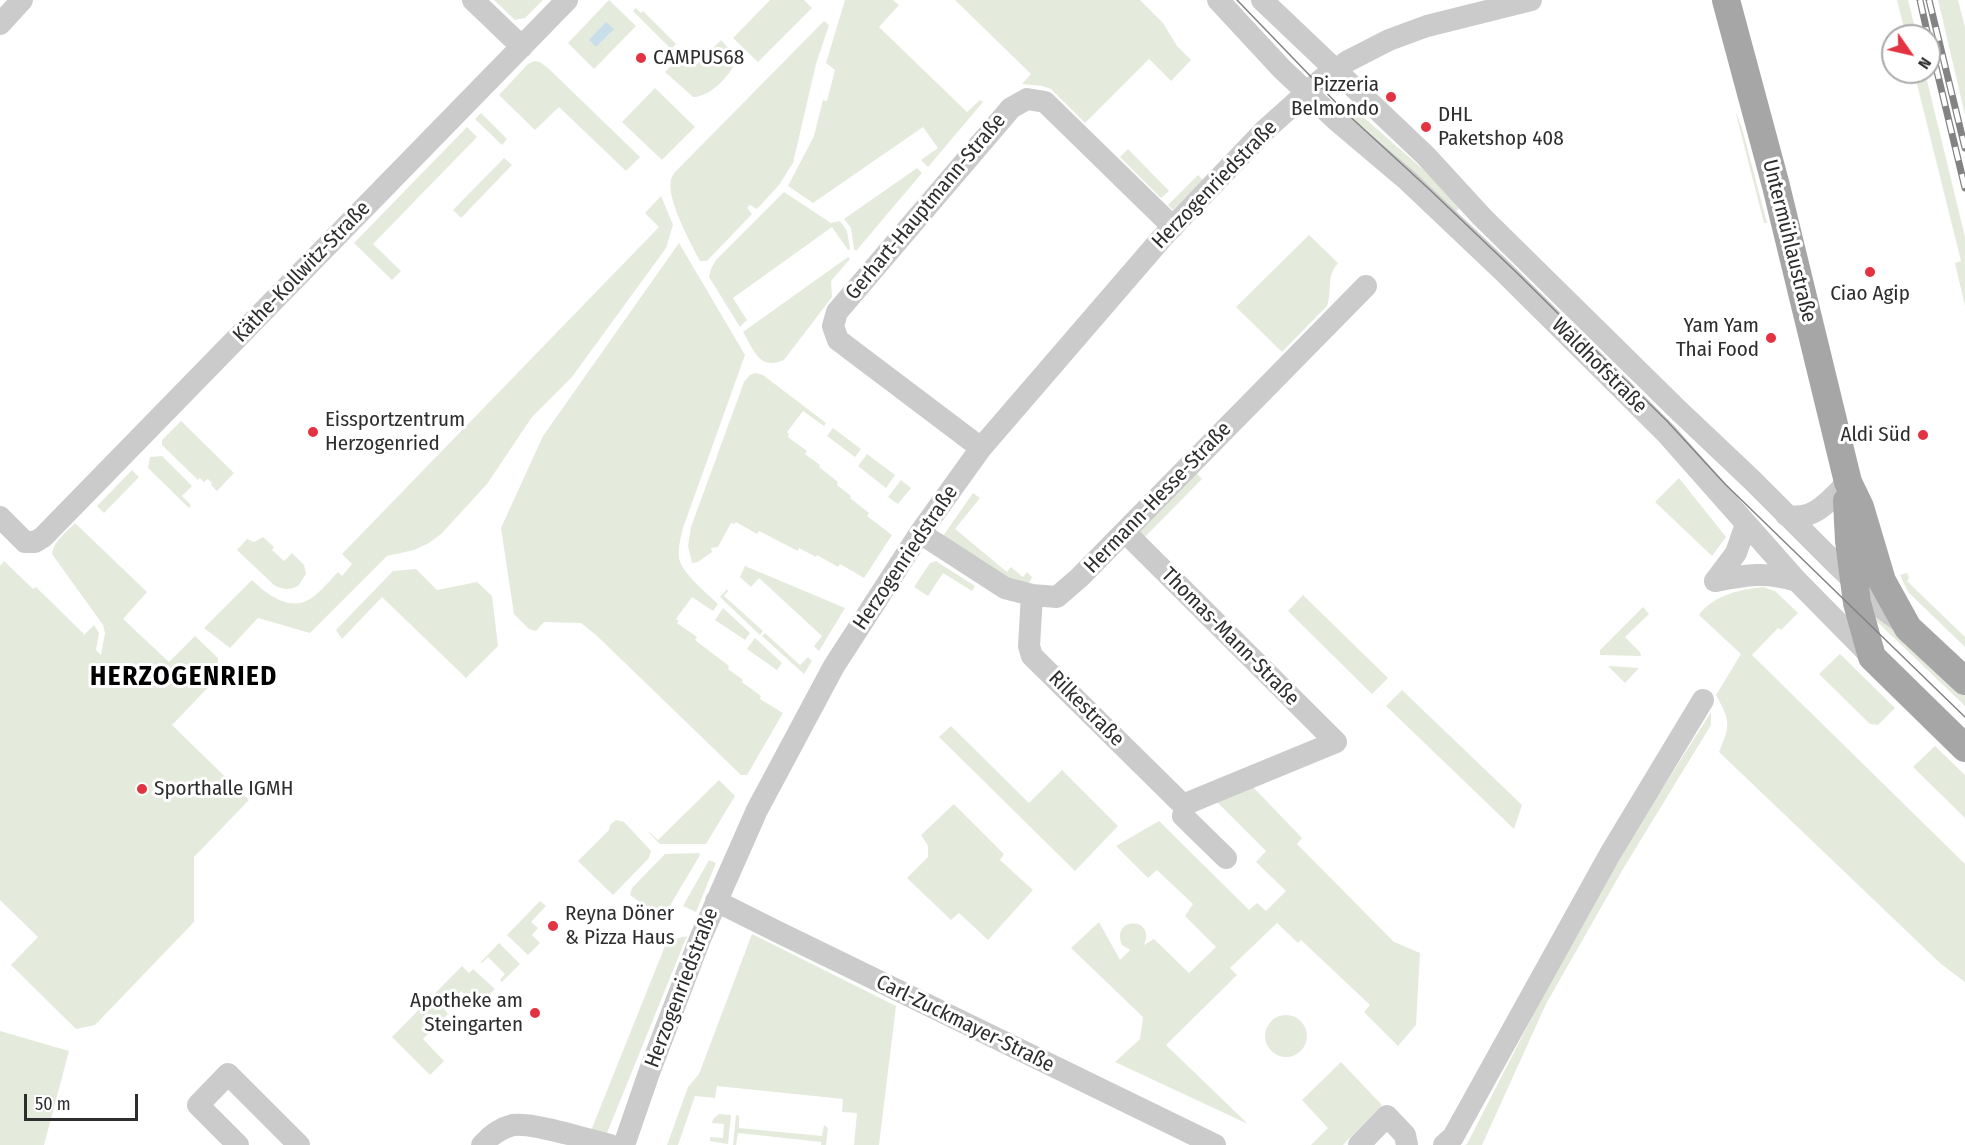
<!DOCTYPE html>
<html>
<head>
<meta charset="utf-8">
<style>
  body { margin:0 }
  #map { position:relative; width:1965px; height:1145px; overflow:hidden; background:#fff; font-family:"Fira Sans Condensed",sans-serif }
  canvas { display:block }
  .north { position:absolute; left:1881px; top:24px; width:60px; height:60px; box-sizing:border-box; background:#fff; border:2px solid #ababab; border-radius:50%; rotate:124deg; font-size:16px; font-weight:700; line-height:24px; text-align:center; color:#2e2e2e }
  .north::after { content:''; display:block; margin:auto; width:21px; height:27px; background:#e33241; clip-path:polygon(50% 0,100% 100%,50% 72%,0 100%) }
  .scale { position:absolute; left:24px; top:1094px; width:114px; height:27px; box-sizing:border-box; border:3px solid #2e2e2e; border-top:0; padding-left:8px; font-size:18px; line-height:21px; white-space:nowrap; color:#2e2e2e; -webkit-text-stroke:4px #fff; paint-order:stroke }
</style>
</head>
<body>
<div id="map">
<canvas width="1965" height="1145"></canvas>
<div class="north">N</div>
<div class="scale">50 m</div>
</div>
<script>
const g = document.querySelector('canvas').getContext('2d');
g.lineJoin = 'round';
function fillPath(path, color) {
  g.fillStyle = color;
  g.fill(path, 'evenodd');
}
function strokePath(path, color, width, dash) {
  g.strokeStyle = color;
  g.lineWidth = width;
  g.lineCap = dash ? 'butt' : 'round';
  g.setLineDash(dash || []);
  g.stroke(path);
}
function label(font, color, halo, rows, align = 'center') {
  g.font = font + ' "Fira Sans Condensed",sans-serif';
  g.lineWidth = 6;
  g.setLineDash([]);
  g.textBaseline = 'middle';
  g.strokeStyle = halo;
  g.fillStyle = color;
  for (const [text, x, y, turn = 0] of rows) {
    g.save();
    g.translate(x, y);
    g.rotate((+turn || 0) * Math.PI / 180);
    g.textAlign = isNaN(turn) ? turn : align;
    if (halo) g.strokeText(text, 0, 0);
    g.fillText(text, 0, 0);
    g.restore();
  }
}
fillPath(new Path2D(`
  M494,0h49l-18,18 -10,2z
  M609,0l27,26 -42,43 -26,-26z
  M770,0h34l8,8 -54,54 -25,-24z
  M845,0h48l6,5 -20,22 88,85 13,-12 3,2 -55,65 -7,-7 17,-12 -15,-21 -110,76 -25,-17 26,-50 9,-36 4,1 8,-31 -9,-7z
  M955,0h185l23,23 14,23 14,14 -20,21 -22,-22 -64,64 -34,-34 -9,-3 -20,-2 9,-10z
  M1897,0h11l9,36h-11z
  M1938,0h20l7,27v88z
  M636,8l5,5 2,-2 33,33 -5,5 -38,-38z
  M824,21l5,4 -13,39 -23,99 -14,22 -22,24 -7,-4 -3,3 5,6 -45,47h-7c-9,-17 -34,-63 -29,-81 1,-5 5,-9 8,-12z
  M721,40l14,15c3,16 -26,43 -42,42l-28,-25 20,-20 12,12z
  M534,61l6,1 9,7 91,88 -14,14 -67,-64 -24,23 -36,-35 29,-31z
  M1914,72h11l40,165v69l-10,-43 6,-2z
  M655,88l40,39 -33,33 -40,-38z
  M1353,108l89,78 19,20 -8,9 -112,-96z
  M1735,110l7,18 25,95h-3z
  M481,113l26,26 -5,6 -27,-26z
  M467,127l10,10 -104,107 28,27 -9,9 -38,-37z
  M1128,149l41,42 -8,7 -41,-41z
  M504,158l8,7 -51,53 -8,-8z
  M917,168l5,5 -66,78 -2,-2 -3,-21 -7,-9z
  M1198,175l5,5 -30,30 -5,-5z
  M784,192l47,31 9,-2 7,10 3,18 -2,1 -16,-23 -99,71 14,22 -7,7 -31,-50 2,-8 5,-9z
  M661,196l12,29 -7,23 -94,129 -40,40 -45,67 -31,34 -15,16 -12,9 -15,7 -27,6 -77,77 -52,-15 -28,30 -26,-20 48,-48c14,14 38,32 58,19 11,-7 19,-18 28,-27l4,4 10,-12 -10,-10 317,-327 -14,-14z
  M1309,235l29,28c-13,16 -5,25 -11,43l-45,46 -46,-45z
  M679,243l66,112 -62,173c-2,9 -5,19 -4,29 1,15 28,36 39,47l-5,7 -21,-14 -16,22 3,2 -2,2 20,14 -2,3 34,26 -1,3 15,11 -1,2 19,14 -1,3 23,14 -36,62h-6l-145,-140 -15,-12 -37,-1 -8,9 -7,-2 -15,-15 -13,-86 42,-92z
  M848,257l2,2 -19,22 1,16 -48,63c-25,11 -30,-10 -41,-28z
  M755,373l8,2 63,48 -2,3 -21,-15 -16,21 2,2 -1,3 19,14 -2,3 15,11 -1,2 19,15 -1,3 14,11 -1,2 19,15 -2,3 25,19 -28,43 -24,-14 -2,3 -21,-12 -1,2 -17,-9 -1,3 -39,-20 -2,3 -21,-12 -2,2 -3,-1 -13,24 -7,1 1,4 -14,10 -6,1 -4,-17 3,-19 53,-145 6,-7z
  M181,421l53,52 -17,18 -6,-6 1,-2 -4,-4 -4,3 -4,-4 -2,2 -36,-35v-5z
  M833,428l28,21 -6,8 -28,-21z
  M867,454l28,21 -9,13 -28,-22z
  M162,456l30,30 -10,10 9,9 -2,3 -41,-40 2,-11z
  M132,470l7,7 -35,36 -7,-7z
  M1194,471l8,8 -62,63 -8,-8z
  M1679,478l47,59 -14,19 -57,-54z
  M901,480l10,8 -13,16 -10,-7z
  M973,493l7,5 -25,31 52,43 4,-5 12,10 4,-5 5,5 -3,6 -20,-4 -66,-43z
  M75,523l72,69 -24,27 46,43 26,-26 23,22v19l-46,48 77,75 -55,57v65l-99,103 -19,4 -65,-64 27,-28 -38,-37v-334l4,-5 29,28 3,-2 48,47 -2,3 12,-12 5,8 -3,17 5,5 4,-22 -2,-8 -51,-71c1,-12 14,-22 23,-31z
  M263,537l11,10 -2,3 12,11 8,-8 12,12 2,9 -8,12c-8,4 -16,4 -24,-1l-37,-35 10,-11 7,3z
  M936,561l39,25 -3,5 -29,-18 -15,23 -14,-9 16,-24z
  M745,566l100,42 -26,43 -5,-5 8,-10 -63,-58 -8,9 -11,-10z
  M416,569l21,21 40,-8 15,14 6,50 -32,32 -84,-81 -40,42 -6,-9 57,-59z
  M1907,573l2,5 -2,3 58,56v10l-57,-55 -8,-17z
  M1763,587l12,4 23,22 -17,17 -3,-2 -26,27 213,209v118l-24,-18 -222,-212c12,-28 11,-31 -3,-57l25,-41 -42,-39c13,-19 42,-26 64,-28z
  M727,589l1,2 -4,5 39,35 -3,4 -40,-38z
  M1303,595l85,83 -16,16 -84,-83z
  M1868,603l97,92v11l-97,-93z
  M1643,607l6,7 -24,23 15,15 1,4 -41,-1v-5z
  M723,608l27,25 -5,7 -30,-20z
  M765,633l35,32 8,-8 4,4 -8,13 -42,-38z
  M755,638l27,25 -5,7 -30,-21z
  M1840,654l55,54 -17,17 -8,-1 -51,-50z
  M1608,666l31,2 -14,15z
  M1402,690l120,115 -8,24 -128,-123z
  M1711,712v13l-88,144 -77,135 -64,141h-17l2,-1 105,-205 66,-112z
  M951,726l78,77 33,-33 56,56 -43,45 -136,-134z
  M1935,746l30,29v43l-52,-51z
  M719,780l16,16 -29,48h-46l-11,-11 -1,-2 10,9z
  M1252,786l50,52 -5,6 97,98 26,11 -4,72 -18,21 -34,-34 6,-7 -69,-65 -3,3 -21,-20 -47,45 7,7 -71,70 82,79 -133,-62 25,-23 3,-22 -72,-69 28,-26 21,38 10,-10 -8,-5c-12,-29 35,-28 22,0l10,-6 35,34 27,-26 -31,-31 8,-12 -36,-34 -9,8 -32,-32 43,-25 90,89 8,-7 9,8 20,-20 -30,-29 10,-11 -49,-49z
  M954,804l50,50 -4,6 33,30 -45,50 -29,-27 -8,7 -44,-42 21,-21v-11l-7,-11z
  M616,820l8,2 27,29 -2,7 -36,37 -35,-34 31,-31 1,-5z
  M699,853l1,2 -35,59 -8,1 -27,-20 2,-7 33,-34z
  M709,860l7,3 -20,49 -13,-6z
  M540,901l6,5 -15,16 7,6 -6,7 8,8 -12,12 -21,-20z
  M752,934l144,72 -17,139h-25l3,-32 -15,-1 1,-13 -126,-13 -2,12 -20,-2 -17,49h-11l21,-58 11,-13z
  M687,936l-82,202 -15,-5 77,-192z
  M499,943l21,21 -18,18 -2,-2 5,-6 -17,-17 -6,6 -1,-1z
  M462,966l7,7 4,-4 22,20 -13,13 -2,-2 -4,5 -15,-14 -17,18 4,5 -25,25 21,22 -14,14 -38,-38z
  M1265 1036a21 21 0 1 1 42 0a21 21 0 1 1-42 0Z
  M0,1031l69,20 -25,94h-44z
  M1341,1062l41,43 -39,40h-32l17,-17 -26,-28z
  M719,1114l12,1 -3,29 -18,-3v-4l13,1 1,-14 -12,-1 1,-4z
  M736,1115l3,1v12l83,8 2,-11 4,3 -2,17h-5v-3l-83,-9 -2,12h-3z`), '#e4ebdc');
fillPath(new Path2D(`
  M606,22l8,7 -18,18 -7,-7z`), '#c8deeb');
strokePath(new Path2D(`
  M473,0l49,47
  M1218,0l64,69 53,50 71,60 97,92 163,162 131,148 75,76
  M1262,0l164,156 56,61 194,191 76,72 83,83 48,46 19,14
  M0,24l22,-24
  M981,448l-143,-108 -5,-14 4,-14 174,-204 16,-9 18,3 128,125
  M1786,515c27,8 45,-16 62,-33
  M0,517l25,25h10l8,-5 524,-537
  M920,533l85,55 27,7 25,2 23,-20 286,-291
  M1715,581c31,-6 51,-10 82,0
  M1715,581l21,-28 10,-29
  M1032,595l-3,51 3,10 151,149 153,-63 -211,-210
  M1183,816l43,42
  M716,901l62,31 437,213
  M238,1145l-40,-40 30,-31 71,71
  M482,1145c8,-9 19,-17 31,-20 20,-3 76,15 97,20
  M624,1145l26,-75 50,-131 57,-129 77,-144 86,-133 61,-85 181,-210 102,-107 58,-52 26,-18 41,-21 38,-14 104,-26
  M1359,1145l28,-29 18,19 2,10
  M1444,1145l9,-8 157,-283 93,-154`), '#cbcbcb', 22);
strokePath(new Path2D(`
  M1726,0l50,186 72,296 12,25 22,74 26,47 57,53
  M1847,501l2,40 8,62 15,54 93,91`), '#a6a6a6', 28);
strokePath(new Path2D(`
  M1237,0l107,111 85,78 86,82 152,150 58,63 240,233`), '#838383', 1.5);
const rail = new Path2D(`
  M1920,0l8,36
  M1929,0l36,148
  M1929,38l36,150`);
strokePath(rail, '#838383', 7);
strokePath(rail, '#fff', 4.5, [14]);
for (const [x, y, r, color] of [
  [641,58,6,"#e33241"],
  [1391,97,6,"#e33241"],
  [1426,127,6,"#e33241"],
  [1870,272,6,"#e33241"],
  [1771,338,6,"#e33241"],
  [313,432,6,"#e33241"],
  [1923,435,6,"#e33241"],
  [142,789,6,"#e33241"],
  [553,926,6,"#e33241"],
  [535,1013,6,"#e33241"]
]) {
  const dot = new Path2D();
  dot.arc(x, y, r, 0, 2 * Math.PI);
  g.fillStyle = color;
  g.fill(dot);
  strokePath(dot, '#fff', 2);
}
label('21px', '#2e2e2e', '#fff', [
  ["CAMPUS68",653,58],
  ["Pizzeria",1379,85,"right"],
  ["Belmondo",1379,109,"right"],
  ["DHL",1438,115],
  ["Paketshop 408",1438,139],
  ["Ciao Agip",1870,294,"center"],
  ["Yam Yam",1759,326,"right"],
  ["Thai Food",1759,350,"right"],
  ["Eissportzentrum",325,420],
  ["Herzogenried",325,444],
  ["Aldi Süd",1911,435,"right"],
  ["Sporthalle IGMH",154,789],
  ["Reyna Döner",565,914],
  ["& Pizza Haus",565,938],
  ["Apotheke am",523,1001,"right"],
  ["Steingarten",523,1025,"right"]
], 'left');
label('21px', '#2e2e2e', '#fff', [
  ["Herzogenriedstraße",1215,185,-46],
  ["Gerhart-Hauptmann-Straße",926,207,-50],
  ["Untermühlaustraße",1789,241,76],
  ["Käthe-Kollwitz-Straße",302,272,-46],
  ["Waldhofstraße",1599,366,45],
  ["Hermann-Hesse-Straße",1158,498,-46],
  ["Herzogenriedstraße",906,558,-56],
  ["Thomas-Mann-Straße",1230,637,45],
  ["Rilkestraße",1086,709,45],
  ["Herzogenriedstraße",682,988,-69],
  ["Carl-Zuckmayer-Straße",965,1024,26]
]);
g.letterSpacing = '1.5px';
label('bold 27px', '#000', '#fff', [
  ["HERZOGENRIED",184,677]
]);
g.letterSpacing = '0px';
</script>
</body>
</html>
